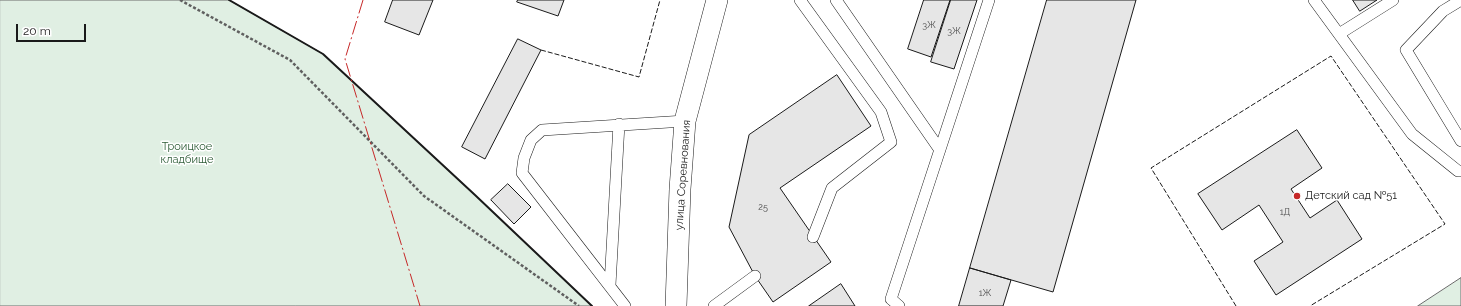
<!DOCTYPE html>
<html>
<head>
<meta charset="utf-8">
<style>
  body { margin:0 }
  #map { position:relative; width:1461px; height:306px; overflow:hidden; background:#fff; font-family:Raleway,sans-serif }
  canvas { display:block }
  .scale { position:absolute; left:16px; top:24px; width:70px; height:18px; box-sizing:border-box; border:2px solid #1a1a1a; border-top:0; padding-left:5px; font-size:12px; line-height:14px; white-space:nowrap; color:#1a1a1a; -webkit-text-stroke:3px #fff; paint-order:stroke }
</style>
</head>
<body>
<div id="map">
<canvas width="1461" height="306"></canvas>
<div class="scale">20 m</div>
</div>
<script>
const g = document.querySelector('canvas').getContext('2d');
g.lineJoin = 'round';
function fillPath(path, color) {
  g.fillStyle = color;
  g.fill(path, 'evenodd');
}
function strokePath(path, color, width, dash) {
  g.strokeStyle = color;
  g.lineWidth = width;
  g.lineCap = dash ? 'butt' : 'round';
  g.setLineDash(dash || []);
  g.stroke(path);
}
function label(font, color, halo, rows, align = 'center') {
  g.font = font + ' Raleway,sans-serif';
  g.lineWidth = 3;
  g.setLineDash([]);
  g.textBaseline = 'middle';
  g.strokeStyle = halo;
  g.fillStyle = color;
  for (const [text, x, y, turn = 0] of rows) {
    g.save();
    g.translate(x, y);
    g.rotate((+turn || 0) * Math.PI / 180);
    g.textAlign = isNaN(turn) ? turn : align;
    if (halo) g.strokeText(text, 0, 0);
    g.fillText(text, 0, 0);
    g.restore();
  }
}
const green = new Path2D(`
  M0,0h229l94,54 152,141 117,111h-592z
  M1461,278v28h-43z`);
fillPath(green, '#e0efe3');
strokePath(green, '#6a6a6a', 1);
const building = new Path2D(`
  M393,0h40l-14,35 -34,-13z
  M518,0h46l-6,16 -41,-14z
  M924,0h26l-19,57 -23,-8z
  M951,0h26l-23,69 -23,-7z
  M1047,0h89l-83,292 -83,-24z
  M1353,0h24l-17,11z
  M518,39l23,11 -56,109 -23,-12z
  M837,75l34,51 -91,62 51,74 -58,40 -18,-26 -26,-49 20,-92z
  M1297,130l25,38 -31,21 19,29 27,-18 25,39 -86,56 -22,-34 29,-19 -24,-37 -37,25 -24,-36z
  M508,184l23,23 -17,17 -23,-24z
  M970,268l41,12 -8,26h-44z
  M841,284l14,22h-46z`);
fillPath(building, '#e6e6e6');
strokePath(building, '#1a1a1a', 1);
const service = new Path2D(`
  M800,0l81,112 10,30 -59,46 -19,49
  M836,0l104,150
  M1314,0l98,134 46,37h3
  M1461,0l-18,11 -37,39 55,91
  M1339,34l54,-34
  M610,285l9,-161
  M625,306l-103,-133 2,-15 7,-18 11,-10 143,-9
  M714,306l41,-30
  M899,306l-8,-7 98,-299`);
const minor = new Path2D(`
  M676,306l4,-117 5,-68 32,-121`);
strokePath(service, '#1a1a1a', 12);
strokePath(minor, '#1a1a1a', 22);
strokePath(new Path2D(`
  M180,0l110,60 134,136 155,110`), '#5f5f5f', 2.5, [3, 2]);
strokePath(service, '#fff', 11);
strokePath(minor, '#fff', 21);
strokePath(new Path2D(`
  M541,50l98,27 21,-77
  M1236,306l-85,-138 180,-112 114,168 -135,82`), '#1a1a1a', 1, [5, 2]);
strokePath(new Path2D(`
  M229,0l94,54 152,141 117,111`), '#1a1a1a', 2);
strokePath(new Path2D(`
  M363,0l-18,59 75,247`), '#c62828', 1, [14, 3, 2, 3]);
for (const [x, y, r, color] of [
  [1297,196,4,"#c62828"]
]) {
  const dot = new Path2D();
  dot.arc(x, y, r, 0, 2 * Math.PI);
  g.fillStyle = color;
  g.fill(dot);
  strokePath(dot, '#fff', 1.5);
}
label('9px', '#4d4d4d', null, [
  ["3Ж",929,25],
  ["3Ж",954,31],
  ["25",763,207],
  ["1Д",1285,212],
  ["1Ж",985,293]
]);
label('11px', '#2b5a34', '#fff', [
  ["Троицкое",187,147],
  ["кладбище",187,160]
]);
label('11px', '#1a1a1a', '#fff', [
  ["улица Соревнования",683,175,-86]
]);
label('11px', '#1a1a1a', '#fff', [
  ["Детский сад №51",1305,196]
], 'left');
</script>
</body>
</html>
